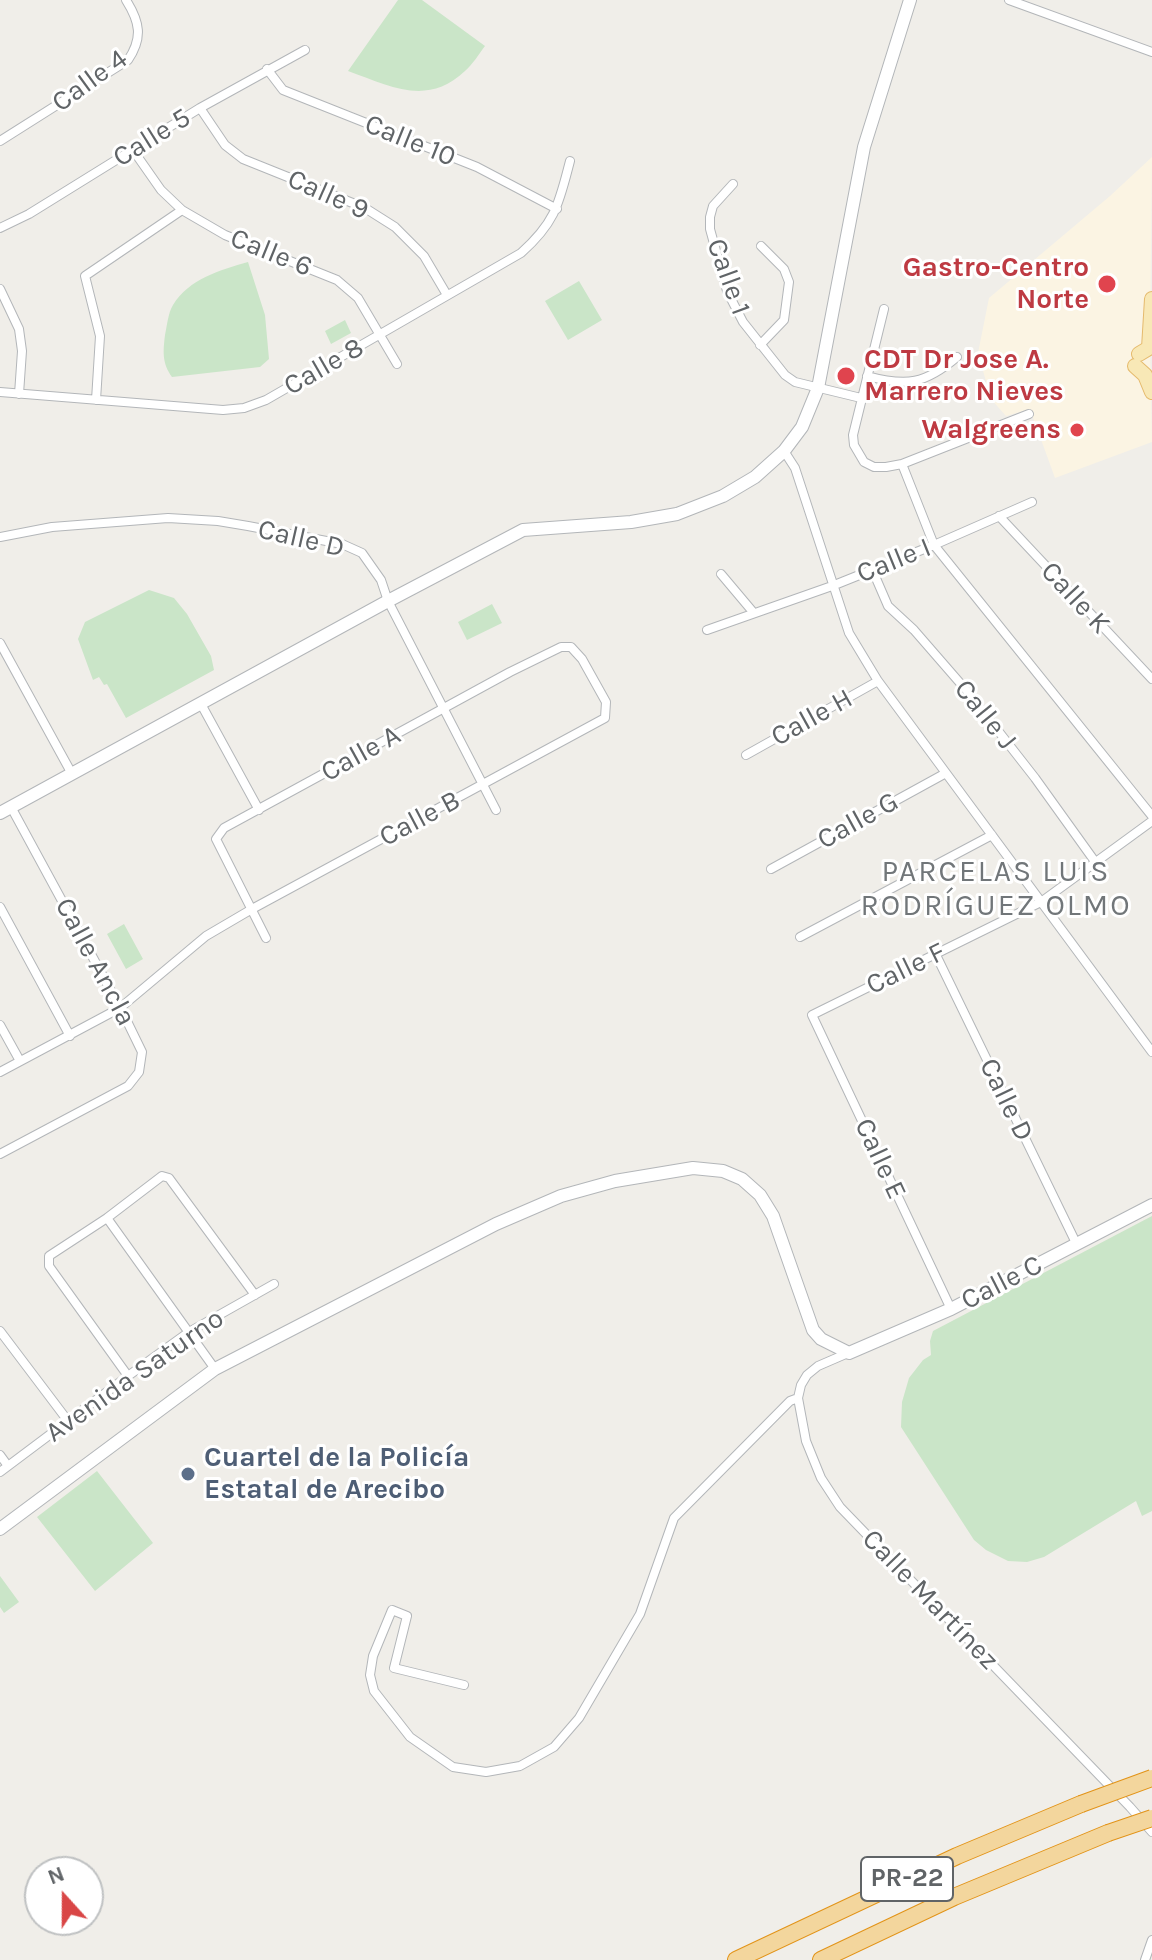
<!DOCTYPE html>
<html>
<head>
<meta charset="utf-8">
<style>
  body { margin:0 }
  #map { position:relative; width:1152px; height:1960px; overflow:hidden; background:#f0eee9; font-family:Karla,sans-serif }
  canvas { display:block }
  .north { position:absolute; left:24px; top:1856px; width:80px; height:80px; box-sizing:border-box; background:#fff; border:2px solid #bfc1c2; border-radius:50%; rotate:339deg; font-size:22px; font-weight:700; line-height:32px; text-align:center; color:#606467 }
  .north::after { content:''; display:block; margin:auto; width:28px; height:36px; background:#d94646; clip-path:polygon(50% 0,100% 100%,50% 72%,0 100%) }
</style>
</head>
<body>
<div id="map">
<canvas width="1152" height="1960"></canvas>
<div class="north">N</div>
</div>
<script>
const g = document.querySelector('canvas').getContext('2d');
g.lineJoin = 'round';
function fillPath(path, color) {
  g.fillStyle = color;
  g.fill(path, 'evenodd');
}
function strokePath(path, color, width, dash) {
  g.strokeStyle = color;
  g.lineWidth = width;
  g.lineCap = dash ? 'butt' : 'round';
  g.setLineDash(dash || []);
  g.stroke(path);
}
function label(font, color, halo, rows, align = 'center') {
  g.font = font + ' Karla,sans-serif';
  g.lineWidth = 6;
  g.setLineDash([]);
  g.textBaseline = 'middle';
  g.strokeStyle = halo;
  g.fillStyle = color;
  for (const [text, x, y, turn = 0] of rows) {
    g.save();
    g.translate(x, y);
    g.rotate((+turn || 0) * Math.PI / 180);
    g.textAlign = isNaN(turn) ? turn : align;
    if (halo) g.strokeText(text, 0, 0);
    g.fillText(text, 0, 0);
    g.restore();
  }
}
fillPath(new Path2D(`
  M1152,157l-2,184 2,101 -97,36 -25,-69 -24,7 -15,-17 -13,-46 11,-55 121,-102z`), '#fbf4e3');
fillPath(new Path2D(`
  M398,0h24l63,46c-6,8 -12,18 -20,25 -38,36 -75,15 -117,0z
  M248,262l17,53 4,44 -9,8 -88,10c-10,-14 -9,-25 -7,-42 2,-9 3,-22 8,-30 16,-26 47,-35 75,-43z
  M579,281l23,39 -34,20 -23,-39z
  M345,320l6,13 -20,11 -6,-13z
  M149,590l25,8 13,16 24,42 3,14 -88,48 -19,-34 -3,1 -5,-8 -6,3 -15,-41 7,-17z
  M492,604l10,19 -35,17 -9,-18z
  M124,924l19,35 -17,10 -19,-35z
  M1152,1216v295l-10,5 -6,-15 -92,56 -17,5 -19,-1 -22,-11 -12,-10 -73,-113 1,-25 7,-24 14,-18 8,-5 -1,-14 3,-10z
  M97,1471l56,72 -58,48 -58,-74z
  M0,1576l19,26 -15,11 -4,-6z`), '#cae5c8');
const street = new Path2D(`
  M1009,0l143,52
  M267,69l16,21 194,77 80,42
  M200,108l25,37 18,14 122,49 30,19 29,29 23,39
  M0,141l128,-81c15,-22 12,-38 -2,-60
  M133,150l28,40 21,20 43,25 112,45 21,18 39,66
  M733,184l-20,22 -3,11v12l17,62 16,31 42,53 10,7 66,16
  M0,228l29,-14 171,-106 105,-58
  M0,289l19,40 3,22 -3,43
  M884,309l-31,126 1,10 10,17 10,5h12l16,-3 127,-50
  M760,345l24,-25 5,-38 -5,-13 -23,-23
  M867,376c40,11 58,8 90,-19
  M0,392l223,18 21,-2 22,-8 255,-147c35,-31 38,-50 49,-92
  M96,400l4,-64 -15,-60 97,-66
  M784,451l11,17 54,165 29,48 274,371
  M902,464l32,81 218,271
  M999,516l153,163
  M0,537l52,-10 116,-9 50,3 30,5 94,18 20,9 19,27 7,21 108,209
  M872,569l16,37 26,24 53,61 68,87 61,85
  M721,574l32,38
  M707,630l125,-44 102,-41 98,-43
  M0,643l72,131
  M201,704l58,106
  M746,755l132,-74
  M771,869l175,-96
  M0,907l70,129
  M800,937l192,-102
  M936,955l141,290
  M0,1025l20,36
  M0,1072l120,-64 86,-72 46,-27 353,-191 1,-16 -24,-43 -11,-12h-10l-51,25 -286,156 -8,11 50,99
  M0,1154l128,-68 11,-14 3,-20 -19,-39 -112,-206
  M107,1218l108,151
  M951,1309l-139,-294 229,-113 111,-81
  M0,1331l68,90
  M848,1353l-30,13 -11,9 -6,10 -3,13 8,43 15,37 19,29 290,300 22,25
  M128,1376l-79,-110v-10l58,-38 55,-42 7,2 86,117
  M0,1455l8,11
  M0,1472l128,-96 61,-44 85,-48
  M464,1685l-70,-17 13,-52 -15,-6 -19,46 -3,19 4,16 36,46 43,30 33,5 34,-6 34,-19 25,-29 61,-104 34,-96 116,-117 8,-3
  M1145,1960l7,-20`);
const secondary = new Path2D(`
  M0,813l388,-212 135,-71 108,-8 46,-8 46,-18 32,-19 29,-26 18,-24 16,-39 46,-241 46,-147
  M0,1529l215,-160 281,-145 65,-28 54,-15 78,-13 30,3 19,8 18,16 13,21 40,114 8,9 28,14 102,-44 201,-104`);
const primary = new Path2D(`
  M1139,354l10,-6 3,-49
  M1135,366l10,9 7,17`);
const highway = new Path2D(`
  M736,1960l221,-104 124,-52
  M821,1960l133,-63 154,-64`);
strokePath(street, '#b3b6b9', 10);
strokePath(secondary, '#b3b6b9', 14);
strokePath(primary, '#e5ba6d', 16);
strokePath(highway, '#e29317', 18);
strokePath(street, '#fff', 8);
strokePath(secondary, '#fff', 12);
strokePath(primary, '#f8e8b6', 14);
strokePath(highway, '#f3d69d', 16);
const highwayBridge = new Path2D(`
  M1081,1804l71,-26
  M1108,1833l44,-15`);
strokePath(highwayBridge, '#e29317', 18, []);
strokePath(highwayBridge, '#f3d69d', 16);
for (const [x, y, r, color] of [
  [1107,284,10,"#e0444e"],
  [846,376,10,"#e0444e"],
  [1077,430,8,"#e0444e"],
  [188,1474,8,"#5c6f8a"]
]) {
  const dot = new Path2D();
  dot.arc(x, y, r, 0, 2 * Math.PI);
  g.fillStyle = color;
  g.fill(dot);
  strokePath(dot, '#fff', 3);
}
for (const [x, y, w] of [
  [907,1879,92]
]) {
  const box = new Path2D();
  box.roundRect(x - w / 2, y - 22, w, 44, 6);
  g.fillStyle = '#fff';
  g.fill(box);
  strokePath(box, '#606467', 2);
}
label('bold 26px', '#606467', null, [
  ["PR-22",907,1879]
]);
label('28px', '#606467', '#fff', [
  ["Calle 4",90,81,-36],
  ["Calle 5",152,138,-32],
  ["Calle 10",410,141,22],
  ["Calle 9",328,195,24],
  ["Calle 6",271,253,22],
  ["Calle 1",728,277,70],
  ["Calle 8",324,367,-30],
  ["Calle D",301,539,13],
  ["Calle I",894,561,-22],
  ["Calle K",1075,598,47],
  ["Calle J",985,715,51],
  ["Calle H",812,718,-29],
  ["Calle A",361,754,-29],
  ["Calle B",420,819,-28],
  ["Calle G",858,821,-29],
  ["Calle Ancla",95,962,62],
  ["Calle F",906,969,-26],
  ["Calle D",1006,1100,64],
  ["Calle E",880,1159,65],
  ["Calle C",1002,1283,-27],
  ["Avenida Saturno",135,1376,-35],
  ["Calle Martínez",930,1600,46]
]);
label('bold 28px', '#be3a42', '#fff', [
  ["Gastro-Centro",1089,268],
  ["Norte",1089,300],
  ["CDT Dr Jose A.",864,360,"left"],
  ["Marrero Nieves",864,392,"left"],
  ["Walgreens",1061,430]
], 'right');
label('bold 28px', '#4e5e75', '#fff', [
  ["Cuartel de la Policía",204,1458],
  ["Estatal de Arecibo",204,1490]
], 'left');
g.letterSpacing = '2px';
label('30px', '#717679', '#fff', [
  ["PARCELAS LUIS",996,872],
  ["RODRÍGUEZ OLMO",996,906]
]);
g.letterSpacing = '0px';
</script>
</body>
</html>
